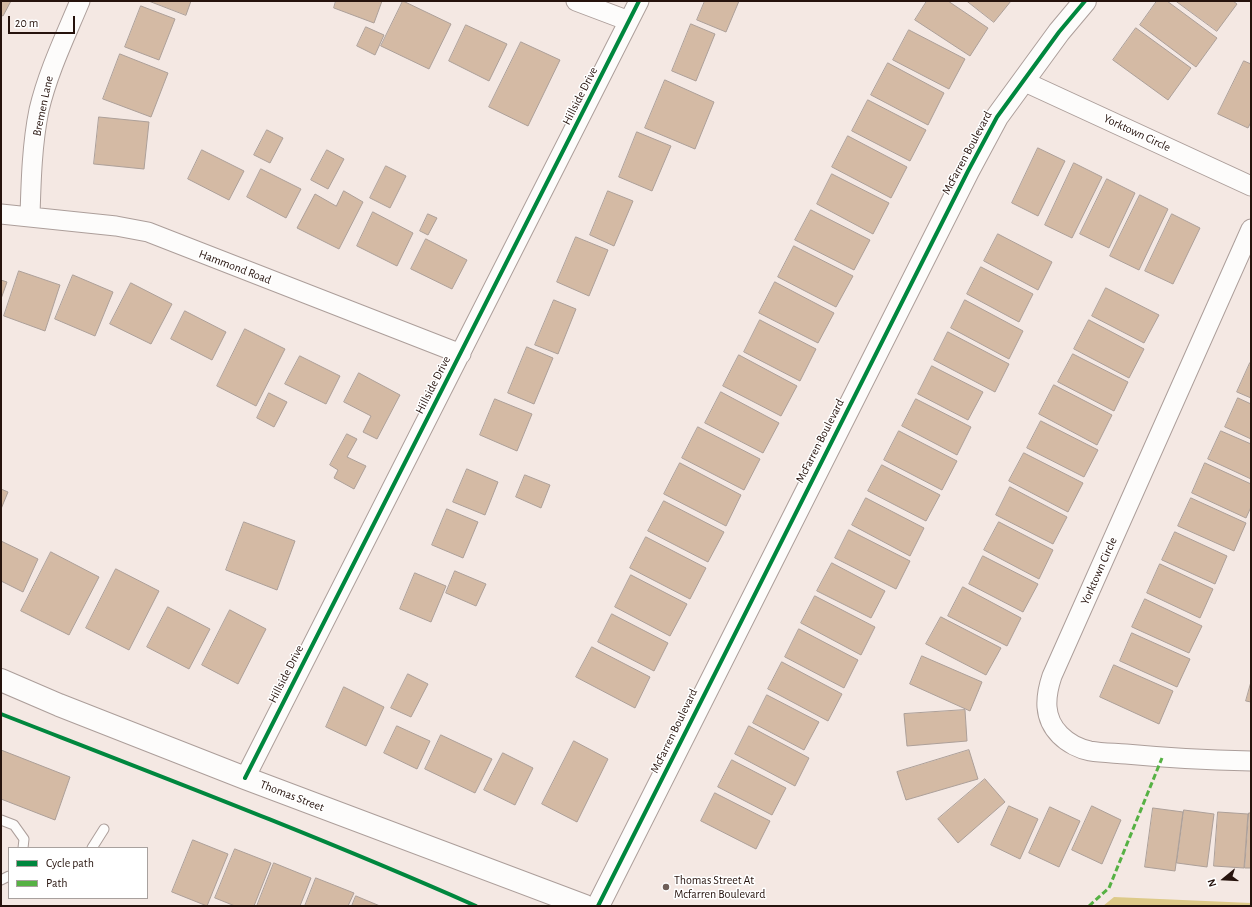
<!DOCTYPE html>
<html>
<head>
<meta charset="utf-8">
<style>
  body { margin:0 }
  #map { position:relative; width:1252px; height:907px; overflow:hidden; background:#f4e8e3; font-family:"Alegreya Sans",sans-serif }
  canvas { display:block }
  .frame { position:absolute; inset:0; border:2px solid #26130d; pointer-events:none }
  .legend { position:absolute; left:8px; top:847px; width:140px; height:52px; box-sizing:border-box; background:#fff; border:1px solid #a8a19e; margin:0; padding:5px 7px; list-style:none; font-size:12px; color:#26130d }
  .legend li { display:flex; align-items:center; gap:8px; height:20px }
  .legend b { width:20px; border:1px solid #a8a19e }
  .north { position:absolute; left:1204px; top:859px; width:40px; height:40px; -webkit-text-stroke:3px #fff; paint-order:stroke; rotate:252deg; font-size:11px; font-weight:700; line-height:16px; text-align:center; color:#26130d }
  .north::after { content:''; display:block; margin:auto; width:14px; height:18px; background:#26130d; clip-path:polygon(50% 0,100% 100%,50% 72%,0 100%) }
  .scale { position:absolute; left:8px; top:16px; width:67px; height:18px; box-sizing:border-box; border:2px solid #26130d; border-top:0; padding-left:5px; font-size:12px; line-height:14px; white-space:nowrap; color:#26130d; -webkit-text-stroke:3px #fff; paint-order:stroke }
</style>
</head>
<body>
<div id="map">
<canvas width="1252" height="907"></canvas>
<div class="frame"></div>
<ul class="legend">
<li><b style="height:5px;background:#00873e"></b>Cycle path</li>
<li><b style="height:5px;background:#56b144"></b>Path</li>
</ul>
<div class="north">N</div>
<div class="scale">20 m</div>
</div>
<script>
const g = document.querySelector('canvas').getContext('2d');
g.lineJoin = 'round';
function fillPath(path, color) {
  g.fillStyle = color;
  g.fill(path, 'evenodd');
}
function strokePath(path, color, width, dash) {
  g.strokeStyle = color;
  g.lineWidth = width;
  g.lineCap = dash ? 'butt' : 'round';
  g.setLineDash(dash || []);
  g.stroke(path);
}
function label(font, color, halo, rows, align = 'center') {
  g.font = font + ' "Alegreya Sans",sans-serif';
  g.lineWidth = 3;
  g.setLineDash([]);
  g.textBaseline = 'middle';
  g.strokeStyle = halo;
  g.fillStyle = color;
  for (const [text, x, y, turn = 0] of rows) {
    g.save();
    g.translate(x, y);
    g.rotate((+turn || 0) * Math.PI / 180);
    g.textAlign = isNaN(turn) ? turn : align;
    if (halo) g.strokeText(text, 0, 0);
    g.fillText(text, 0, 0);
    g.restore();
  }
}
fillPath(new Path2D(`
  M1114,897l137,6v3h-148z`), '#ddca89');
const building = new Path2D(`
  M1,1h10l-8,15 -2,-1z
  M149,1h42l-5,14z
  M336,1h46l-8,22 -40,-15z
  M403,1l48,23 -22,45 -48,-23z
  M705,1h34l-13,31 -29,-12z
  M927,1h21l40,27 -18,28 -55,-36z
  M967,1h44l-17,21z
  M1157,1h10l50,37 -21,29 -56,-42z
  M1176,1h57l4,3 -20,27z
  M141,6l34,13 -16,41 -34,-13z
  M691,24l24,10 -19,47 -24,-10z
  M466,25l41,19 -18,37 -40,-20z
  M366,27l18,8 -9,20 -18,-9z
  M1136,28l55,40 -23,32 -55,-40z
  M909,30l56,29 -16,30 -56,-29z
  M521,42l39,18 -32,66 -39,-19z
  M120,54l48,19 -17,44 -48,-18z
  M1244,61l7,3v58l-3,6 -30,-14z
  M888,63l56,30 -16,32 -57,-30z
  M665,80l49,22 -19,47 -50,-21z
  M868,100l58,30 -16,31 -58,-30z
  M99,117l50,5 -5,47 -50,-5z
  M267,130l16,8 -13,25 -16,-8z
  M637,132l34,14 -19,45 -33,-14z
  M848,136l59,31 -16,31 -59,-31z
  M1038,148l27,13 -27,55 -26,-13z
  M202,150l42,21 -15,29 -41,-21z
  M327,150l17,9 -16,30 -17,-9z
  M1074,163l28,14 -30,61 -27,-13z
  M386,166l20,10 -16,32 -20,-10z
  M261,169l40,20 -15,29 -39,-21z
  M832,174l57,29 -16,31 -56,-30z
  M1107,179l28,14 -26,55 -29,-14z
  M344,191l19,11 -24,47 -42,-21 18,-34 21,12z
  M608,191l25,10 -19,45 -24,-11z
  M1140,195l28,14 -29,61 -29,-14z
  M811,210l59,30 -16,30 -59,-30z
  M373,212l40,21 -16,33 -40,-20z
  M428,214l9,4 -9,17 -8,-4z
  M1172,214l28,14 -27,56 -28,-13z
  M998,234l54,28 -14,28 -54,-29z
  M576,237l32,13 -19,46 -32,-14z
  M426,239l41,21 -15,29 -41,-20z
  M794,246l59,30 -17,31 -58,-30z
  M981,267l52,27 -14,28 -52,-28z
  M19,271l41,14 -15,46 -41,-15z
  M73,275l40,17 -18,44 -40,-17z
  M1,280l6,2 -6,17z
  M775,282l59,31 -16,30 -59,-30z
  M131,283l41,21 -21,40 -41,-20z
  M1106,288l53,27 -15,28 -52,-27z
  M554,300l22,9 -18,45 -23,-9z
  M965,300l58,31 -14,28 -58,-31z
  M185,311l41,21 -14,28 -41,-21z
  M760,320l56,29 -16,32 -56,-29z
  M1089,320l55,29 -15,29 -55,-29z
  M245,329l40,20 -29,57 -39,-20z
  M948,332l61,32 -14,28 -61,-32z
  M527,347l26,11 -19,46 -26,-11z
  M1073,354l55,28 -14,29 -56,-29z
  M739,355l58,31 -16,30 -58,-30z
  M300,356l40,20 -14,28 -41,-20z
  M1250,363l1,1v34l-14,-6z
  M932,366l51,26 -15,28 -50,-26z
  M359,373l41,22 -23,44 -14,-7 8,-16 -27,-14z
  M1054,385l58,30 -15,30 -58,-31z
  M721,392l58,31 -16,30 -58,-30z
  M269,393l18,9 -13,25 -17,-9z
  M1238,398l13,6v35l-26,-12z
  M495,399l37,15 -15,37 -37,-16z
  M916,399l55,28 -14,28 -55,-29z
  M1041,421l57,29 -14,27 -57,-29z
  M698,427l62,32 -16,31 -62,-32z
  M899,431l58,30 -15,29 -58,-30z
  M1221,431l30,13v35l-43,-20z
  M347,434l10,5 -10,18 19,9 -12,23 -20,-11 4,-8 -8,-5z
  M1024,453l59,30 -15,29 -59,-31z
  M680,463l61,32 -15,31 -62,-32z
  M1205,463l46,21v23l-5,11 -54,-25z
  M882,465l58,30 -14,26 -58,-30z
  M467,469l31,13 -13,33 -32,-13z
  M525,475l25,10 -9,23 -25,-11z
  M1010,487l57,30 -14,27 -57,-29z
  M1,489l7,3 -7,17z
  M866,498l58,30 -14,28 -58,-31z
  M1191,498l55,25 -12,28 -56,-25z
  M664,501l60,31 -16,30 -60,-31z
  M447,509l31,13 -15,36 -31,-13z
  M244,522l51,19 -18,49 -51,-20z
  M999,522l54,28 -14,29 -55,-29z
  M849,530l61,31 -14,28 -61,-31z
  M1175,532l52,24 -12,28 -53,-24z
  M646,537l60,31 -16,31 -60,-31z
  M1,541l37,18 -15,33 -22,-11z
  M51,552l48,25 -30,58 -48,-24z
  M983,556l55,28 -15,28 -54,-28z
  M832,563l53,28 -14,27 -54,-27z
  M1160,564l53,25 -13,29 -53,-25z
  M116,569l43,22 -30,59 -43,-22z
  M455,571l31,13 -10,22 -30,-13z
  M415,573l31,13 -15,36 -31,-13z
  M631,575l56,29 -17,32 -55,-29z
  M963,587l58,31 -14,28 -59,-30z
  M815,596l60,31 -14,28 -60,-32z
  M1145,599l57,27 -13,27 -57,-26z
  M168,607l42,22 -21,40 -42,-22z
  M230,610l36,19 -28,55 -36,-19z
  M612,614l56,29 -14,28 -56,-29z
  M941,617l60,31 -15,27 -60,-31z
  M799,629l59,31 -14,28 -59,-31z
  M1132,633l58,26 -13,28 -57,-26z
  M592,647l58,30 -15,31 -59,-31z
  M922,656l60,26 -12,29 -60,-27z
  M782,662l60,32 -14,27 -60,-32z
  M1114,665l59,26 -14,33 -59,-27z
  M408,674l20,10 -17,33 -20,-9z
  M1251,682v20l-5,-1z
  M344,687l40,20 -18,39 -40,-19z
  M767,695l52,27 -15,28 -51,-27z
  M965,710l2,31 -60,5 -3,-32z
  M397,726l33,15 -13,28 -33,-16z
  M749,726l60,32 -14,28 -60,-32z
  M441,735l51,24 -17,34 -50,-24z
  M574,741l34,18 -31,63 -35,-18z
  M1,750l69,27 -15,43 -54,-21z
  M969,750l9,29 -72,21 -9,-28z
  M503,753l30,15 -18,37 -31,-15z
  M732,760l54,28 -14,27 -54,-28z
  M985,779l20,23 -47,41 -20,-24z
  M715,793l55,28 -14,28 -55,-28z
  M1009,806l29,13 -18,40 -29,-14z
  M1092,806l29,14 -19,44 -30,-14z
  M1050,807l30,14 -21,46 -30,-14z
  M1153,808l30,4 -8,59 -30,-4z
  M1184,810l30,4 -7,53 -30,-4z
  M1218,812l30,2 -4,54 -30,-2z
  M1249,813h2v55h-6z
  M193,840l35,14 -21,52 -35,-14z
  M235,849l36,14 -17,43h-19l-20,-8z
  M274,863l37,15 -11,28h-43z
  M316,878l38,15 -6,13h-43z
  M356,896l24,10h-28z`);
fillPath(building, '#d4baa4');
strokePath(building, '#ac9f98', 1);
const lane = new Path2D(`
  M1,820l13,5 10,14 -1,9
  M92,848l12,-19
  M1,880l8,-4`);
const street = new Path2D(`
  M576,1l53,20
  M1023,81l228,105
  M1,214l115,12 32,6 313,122
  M30,216c1,-34 2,-72 9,-106 9,-38 26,-73 41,-109
  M1251,229l-199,447c-7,21 -9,42 8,59 8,8 20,14 30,16 12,2 24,2 36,3 42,4 83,6 125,7
  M245,778l394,-777`);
const secondary = new Path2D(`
  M1,680l58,25 186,73 340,128
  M598,906l370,-735 29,-54 62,-85 26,-31`);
strokePath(lane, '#ac9e9a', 11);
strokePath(street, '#ac9e9a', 21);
strokePath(secondary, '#ac9e9a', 24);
strokePath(lane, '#fdfcfb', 9);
strokePath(street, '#fdfcfb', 19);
strokePath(secondary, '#fdfcfb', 22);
strokePath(new Path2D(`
  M1089,906l20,-18 53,-130`), '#56b144', 3, [6, 3]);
strokePath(new Path2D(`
  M1,714c159,62 319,123 475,192
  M245,778l394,-777
  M598,906l370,-735 29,-54 62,-85 26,-31`), '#00873e', 4);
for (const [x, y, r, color] of [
  [666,887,4,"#6e5e58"]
]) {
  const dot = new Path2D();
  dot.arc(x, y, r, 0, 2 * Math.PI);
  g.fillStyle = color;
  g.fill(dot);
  strokePath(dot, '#fff', 1.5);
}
label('12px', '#26130d', '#fff', [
  ["Hillside Drive",580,96,-63],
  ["Bremen Lane",43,106,-78],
  ["Yorktown Circle",1137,133,25],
  ["McFarren Boulevard",967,153,-62],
  ["Hammond Road",235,267,21],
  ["Hillside Drive",433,385,-63],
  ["McFarren Boulevard",820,441,-63],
  ["Yorktown Circle",1099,571,-66],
  ["Hillside Drive",286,674,-63],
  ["McFarren Boulevard",674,731,-64],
  ["Thomas Street",292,796,21]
]);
label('12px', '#26130d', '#fff', [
  ["Thomas Street At",674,880],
  ["Mcfarren Boulevard",674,894]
], 'left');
</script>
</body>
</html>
